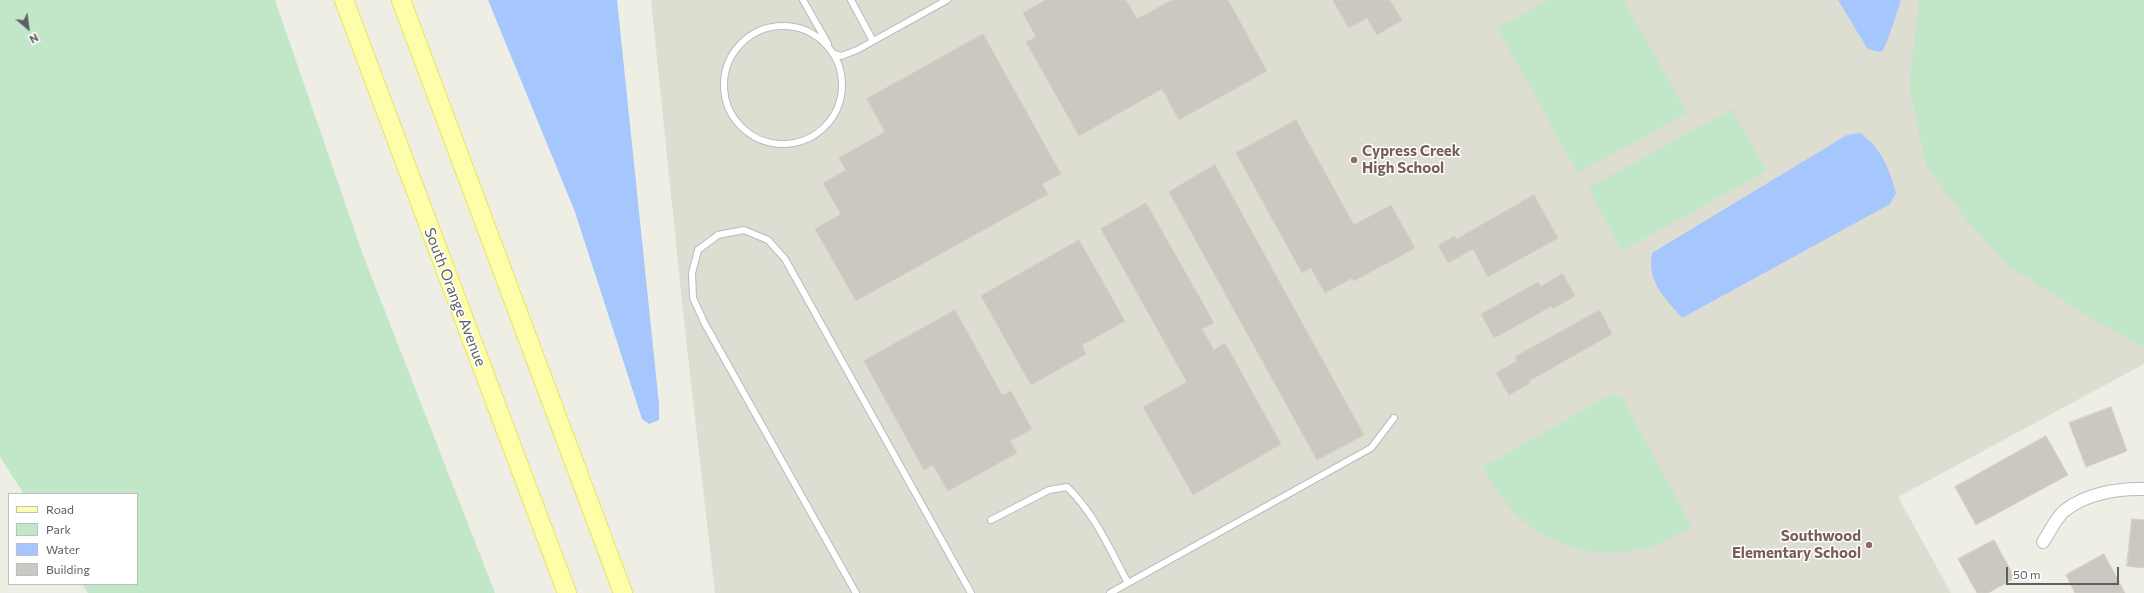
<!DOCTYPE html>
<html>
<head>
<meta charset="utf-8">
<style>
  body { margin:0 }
  #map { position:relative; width:2144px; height:593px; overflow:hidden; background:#eeeee4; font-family:Commissioner,sans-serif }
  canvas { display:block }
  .legend { position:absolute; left:8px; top:493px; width:130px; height:92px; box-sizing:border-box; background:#fff; border:1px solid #bebfc1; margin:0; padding:5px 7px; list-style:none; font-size:12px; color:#5c5e64 }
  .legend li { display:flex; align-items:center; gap:8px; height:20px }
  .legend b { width:20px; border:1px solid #bebfc1 }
  .north { position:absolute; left:8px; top:8px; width:40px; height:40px; -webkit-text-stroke:3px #fff; paint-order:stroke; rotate:151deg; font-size:11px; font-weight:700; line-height:16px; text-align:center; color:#5c5e64 }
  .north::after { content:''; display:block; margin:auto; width:14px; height:18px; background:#5c5e64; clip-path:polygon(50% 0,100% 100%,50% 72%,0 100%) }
  .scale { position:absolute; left:2006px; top:567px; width:113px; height:18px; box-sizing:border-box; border:2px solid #5c5e64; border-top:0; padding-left:5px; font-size:12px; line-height:14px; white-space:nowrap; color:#5c5e64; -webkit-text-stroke:3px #fff; paint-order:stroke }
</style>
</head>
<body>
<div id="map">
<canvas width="2144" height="593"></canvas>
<ul class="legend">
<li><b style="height:5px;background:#fcfeaa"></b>Road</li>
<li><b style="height:11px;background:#c1e6c8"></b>Park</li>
<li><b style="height:11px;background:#a5c7fe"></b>Water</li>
<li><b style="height:11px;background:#cac8c1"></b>Building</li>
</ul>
<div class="north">N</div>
<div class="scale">50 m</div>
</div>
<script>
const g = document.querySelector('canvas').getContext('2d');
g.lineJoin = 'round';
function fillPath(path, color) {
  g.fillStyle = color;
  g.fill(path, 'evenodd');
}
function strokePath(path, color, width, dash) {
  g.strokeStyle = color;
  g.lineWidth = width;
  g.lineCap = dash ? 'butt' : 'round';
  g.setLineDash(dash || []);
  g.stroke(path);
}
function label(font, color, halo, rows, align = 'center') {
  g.font = font + ' Commissioner,sans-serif';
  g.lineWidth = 3;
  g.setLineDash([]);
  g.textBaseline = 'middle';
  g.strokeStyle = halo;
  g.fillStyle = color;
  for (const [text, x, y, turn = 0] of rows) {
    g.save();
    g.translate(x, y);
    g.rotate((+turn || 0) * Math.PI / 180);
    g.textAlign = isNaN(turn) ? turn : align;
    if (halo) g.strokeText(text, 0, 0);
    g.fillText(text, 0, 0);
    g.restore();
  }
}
fillPath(new Path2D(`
  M651,0h1298l195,338v26l-246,133 53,96h-1236l-31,-272z`), '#deddd2');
fillPath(new Path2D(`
  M0,0h275l88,255 132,338h-407l-6,-9h55v-90h-113l-24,-37z
  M1548,0h76l63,113 -109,60 -81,-145z
  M1919,0h225v347l-54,-29 -83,-53 -41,-46 -40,-53 -17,-79z
  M1732,109l34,62 -144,80 -34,-63z
  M1612,394l10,3 70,130c-16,9 -32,18 -50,22 -66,17 -132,-22 -159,-82z`), '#c1e6c8');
fillPath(new Path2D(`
  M488,0h129l42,404v16l-10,4 -7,-5 -67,-207z
  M1838,0h63c-3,8 -15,49 -19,51 -5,2 -10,-1 -15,-3z
  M1860,133c22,16 29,35 36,60l-6,11 -208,114c-18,-21 -35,-36 -30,-65l195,-118z`), '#a5c7fe');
const building = new Path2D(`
  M1046,0h80l11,19 35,-19h56l39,71 -88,49 -17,-31 -83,47 -53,-94 10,-5 -13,-24z
  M1333,0h57l12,20 -25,15 -10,-17 -18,10z
  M983,34l78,140 -19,10 6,10 -192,107 -41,-72 26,-15 -18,-31 23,-13 -7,-12 46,-26 -18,-33z
  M1296,120l58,105 37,-20 24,43 -61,33 -2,-3 -27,15 -14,-25 -9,5 -66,-120z
  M1215,165l149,270 -47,25 -148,-268z
  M1534,195l24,43 -70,39 -15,-28 -25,14 -10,-18 17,-9 1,3z
  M1146,203l68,120 -12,6 12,21 11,-7 56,101 -88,51 -50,-88 44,-25 -86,-153z
  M1079,240l46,81 -43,24 4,9 -55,31 -50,-89z
  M1563,274l12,22 -22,13 -1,-3 -58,32 -13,-24 57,-32 3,4z
  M955,310l47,85 9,-4 21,38 -22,12 7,12 -69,38 -15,-26 -9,5 -60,-109z
  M1600,310l12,24 -83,47 1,2 -21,12 -13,-22 21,-12 -2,-4z
  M2111,407l16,44 -41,16 -17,-44z
  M2046,436l22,39 -92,50 -21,-38z
  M2132,519l12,1v48l-17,-2z
  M1994,540l21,38 -27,15h-11l-19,-34z
  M2104,554l21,39h-50l-9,-18z`);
fillPath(building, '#cac8c1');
strokePath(building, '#d3d1c2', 1);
const service = new Path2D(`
  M803,0l25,44
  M851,0l22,41
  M724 85a59 59 0 1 1 118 0a59 59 0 1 1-118 0Z
  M834,54l7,2 16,-6 90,-50
  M991,520l58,-30 18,-3c28,27 43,63 61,96
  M856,593l-151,-269 -12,-26 -1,-25 6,-23 20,-15 26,-5 24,10 17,19 186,334
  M1110,593l261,-145 23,-30`);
const minor = new Path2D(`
  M2043,542c6,-9 13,-24 21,-31 21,-17 54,-23 80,-22`);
const primary = new Path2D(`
  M344,0l223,593
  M401,0l222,593`);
strokePath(service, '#b9bbc0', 8);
strokePath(minor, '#b9bbc0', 14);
strokePath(primary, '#efe15c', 20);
strokePath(service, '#fff', 6);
strokePath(minor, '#fff', 12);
strokePath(primary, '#fcfeaa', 18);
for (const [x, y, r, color] of [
  [1354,160,4,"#8d6e63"],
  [1869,545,4,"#8d6e63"]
]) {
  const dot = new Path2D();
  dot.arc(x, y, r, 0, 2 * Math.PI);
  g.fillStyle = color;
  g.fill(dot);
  strokePath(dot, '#fff', 1.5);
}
label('bold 15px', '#785e54', '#fff', [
  ["Cypress Creek",1362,151],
  ["High School",1362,168],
  ["Southwood",1861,536,"right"],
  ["Elementary School",1861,553,"right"]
], 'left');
label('15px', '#5c5e64', '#fff', [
  ["South Orange Avenue",455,297,69]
]);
</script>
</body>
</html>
